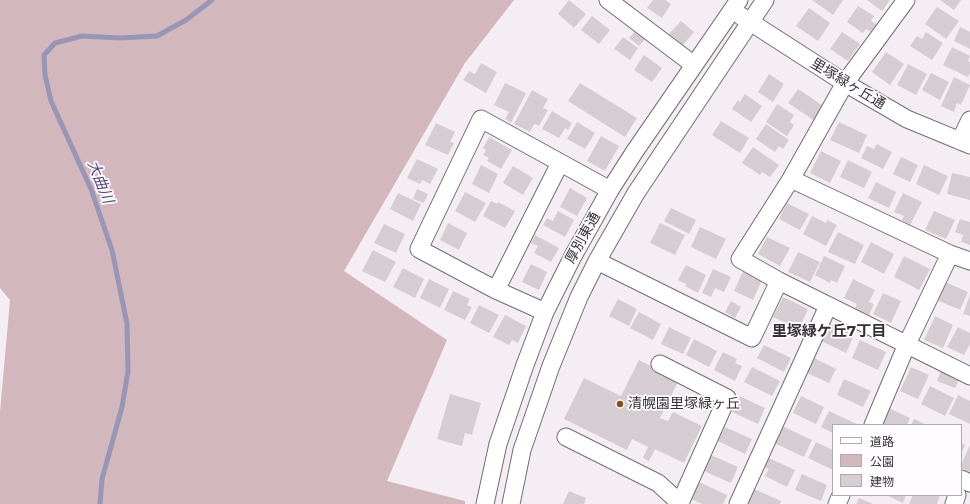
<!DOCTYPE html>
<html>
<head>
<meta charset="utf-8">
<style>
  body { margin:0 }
  #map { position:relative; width:970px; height:504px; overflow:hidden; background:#f4eef4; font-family:Montserrat,"Noto Sans JP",sans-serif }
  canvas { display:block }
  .legend { position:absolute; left:832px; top:424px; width:130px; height:72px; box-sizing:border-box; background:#fffcff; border:1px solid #aeabae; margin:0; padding:5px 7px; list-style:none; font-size:12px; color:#343134 }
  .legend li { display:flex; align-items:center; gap:8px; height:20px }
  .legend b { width:20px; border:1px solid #aeabae }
</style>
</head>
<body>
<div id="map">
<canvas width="970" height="504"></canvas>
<ul class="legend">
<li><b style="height:5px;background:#fff"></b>道路</li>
<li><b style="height:11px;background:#d2b7bd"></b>公園</li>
<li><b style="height:11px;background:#d6cdd2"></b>建物</li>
</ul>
</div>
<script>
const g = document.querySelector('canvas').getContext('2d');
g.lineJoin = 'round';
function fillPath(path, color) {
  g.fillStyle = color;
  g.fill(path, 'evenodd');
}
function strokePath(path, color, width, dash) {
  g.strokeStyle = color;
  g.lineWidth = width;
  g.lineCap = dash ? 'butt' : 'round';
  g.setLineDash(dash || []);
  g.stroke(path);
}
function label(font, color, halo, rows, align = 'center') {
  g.font = font + ' Montserrat,"Noto Sans JP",sans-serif';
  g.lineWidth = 3.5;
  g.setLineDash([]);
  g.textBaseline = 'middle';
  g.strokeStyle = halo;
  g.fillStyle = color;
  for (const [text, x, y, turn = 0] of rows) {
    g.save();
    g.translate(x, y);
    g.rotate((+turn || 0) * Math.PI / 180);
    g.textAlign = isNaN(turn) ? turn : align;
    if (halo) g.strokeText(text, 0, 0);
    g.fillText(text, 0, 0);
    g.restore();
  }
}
fillPath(new Path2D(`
  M0,0h514l-49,63 -121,208 103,69 -60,141 78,20v3h-465v-92l10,-112 -10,-12z`), '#d2b7bd');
strokePath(new Path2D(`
  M100,504l2,-25 20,-72 6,-36 -1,-47 -15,-74 -21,-61 -40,-88 -6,-26 -1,-20 11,-12 27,-7 38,2 37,-2 29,-16 26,-20`), '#9896b5', 5);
fillPath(new Path2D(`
  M569,0l17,14 -12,14 -16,-14z
  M653,0h12l6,4 -9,14 -15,-10z
  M812,0h31l-10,15z
  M867,0h23l-8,11z
  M940,0h21l-7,10z
  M858,6l16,10 -3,5 5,3 -5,8 -5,-3 -3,4 -16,-11z
  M937,7l22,14 -13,18 -21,-15z
  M809,8l21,15 -12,18 -22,-15z
  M592,16l18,14 -11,14 -18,-14z
  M681,21l13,11 -11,13 -14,-11z
  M960,27l10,5v17l-16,-8z
  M637,29l10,8 -8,9 -10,-8z
  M842,32l18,12 -12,17 -18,-12z
  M926,32l17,11 -11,17 -22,-14 7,-10 5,3z
  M623,37l15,11 -8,12 -16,-11z
  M952,47l18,9 -2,5 2,1v11l-2,4 -25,-12z
  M886,52l18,12 -14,21 -18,-13z
  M644,55l18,13 -10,14 -18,-12z
  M481,63l16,9 -11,21 -23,-13 6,-9 6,3z
  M908,64l19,10 -11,21 -19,-10z
  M931,73l18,9 -9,18 -18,-10z
  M769,74l15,10 -11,18 -15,-10z
  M954,77l16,8 -9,20 -4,-2 -3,9 -13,-6z
  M505,83l21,10 -15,30 -6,-4 4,-7 -15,-7z
  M580,83l57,35 -12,19 -57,-36z
  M798,89l27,18 -10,14 -27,-18z
  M532,90l16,9 -5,9 5,2 -9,16 -5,-2 -4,8 -16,-8z
  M745,94l17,12 -11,16 -19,-13 6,-9 2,2z
  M777,104l17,11 -4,7 4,3 -7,11 -21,-14z
  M552,111l20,12 -4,7 -3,-2 -6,10 -17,-9z
  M721,121l28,17 -9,15 -28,-18z
  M577,122l18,11 -10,16 -18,-10z
  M839,122l28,13 -8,18 -29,-13z
  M436,123l19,9 -5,10 4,1 -6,12 -23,-10z
  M766,124l23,16 -6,9 -4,-3 -4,6 -19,-13z
  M601,136l18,10 -14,25 -18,-10z
  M489,137l23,13 -11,19 -14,-8 2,-3 -6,-3 3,-5 -3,-2z
  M877,144l15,8 -9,17 -22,-11 6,-12 7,3z
  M753,147l26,18 -9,12 -8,-5 -2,3 -18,-12z
  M821,151l20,10 -11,22 -20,-10z
  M901,157l17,8 -8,17 -17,-8z
  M417,159l21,10 -8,15 -8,-4 -2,4 -13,-6z
  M848,160l24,12 -8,16 -24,-11z
  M481,165l17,9 -9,19 -17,-9z
  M924,165l24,11 -9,19 -23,-11z
  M513,166l20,12 -10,17 -20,-12z
  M952,173l18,4v23l-23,-6z
  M876,182l20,10 -7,16 -21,-10z
  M570,188l17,10 -10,18 -17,-9z
  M417,189l11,5 -4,9 -11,-4z
  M465,192l21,11 -11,19 -20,-11z
  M398,193l23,11 -8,17 -23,-12z
  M903,193l19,9 -12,23 -8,-5 2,-4 -10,-4z
  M491,201l6,3 1,-2 17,9 -10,17 -22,-12z
  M787,203l22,11 -9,16 -21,-11z
  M671,208l25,12 -7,14 -25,-13z
  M558,211l16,9 -9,17 -22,-12 4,-7 6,3z
  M934,211l21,9 -9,19 -21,-9z
  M812,216l14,7 1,-3 10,5 -11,21 -23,-12z
  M960,219l10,3v23l-9,-3 2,-7 -8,-3z
  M448,223l19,10 -8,17 -19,-10z
  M660,223l25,12 -10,20 -25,-12z
  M384,224l21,10 -9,19 -22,-10z
  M700,227l26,12 -10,20 -25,-12z
  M838,232l26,13 -9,19 -27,-12z
  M535,235l24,13 -8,14 -17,-9 4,-7 -7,-3z
  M767,237l23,11 -10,18 -22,-12z
  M871,242l23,12 -10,20 -23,-12z
  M373,250l23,12 -11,20 -23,-11z
  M798,252l22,10 -10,20 -22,-10z
  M824,256l21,10 -8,17 -6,-3 -1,3 -15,-8z
  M904,256l26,13 -11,21 -25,-13z
  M531,264l16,8 -8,18 -17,-8z
  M686,265l20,10 -8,18 -13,-7 1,-2 -8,-4z
  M403,268l21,11 -9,19 -22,-11z
  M713,269l18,8 -7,15 -9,-4 -4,9 -9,-4z
  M743,271l19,9 -9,20 -19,-9z
  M429,279l20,10 -9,19 -20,-10z
  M853,279l22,11 -6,12 5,2 -5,11 -14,-7 2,-4 -13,-6z
  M945,282l23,10 -8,18 -23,-10z
  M453,291l17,8 -3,6 5,2 -7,13 -21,-10z
  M883,293l18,8 -10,22 -18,-9z
  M970,295v21l-7,-2z
  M783,297l25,12 -9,20 -26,-12z
  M618,299l19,10 -8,17 -20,-10z
  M731,301l10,6 -6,11 -10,-6z
  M479,305l20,10 -10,18 -19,-10z
  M639,312l22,12 -8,16 -23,-12z
  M505,315l21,11 -8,17 -6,-3 -3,5 -16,-8z
  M935,316l18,9 -10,23 -19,-8z
  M827,322l27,13 -8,18 -27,-13z
  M669,327l22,11 -8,16 -22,-10z
  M958,327l12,6v11l-6,11 -17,-8z
  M694,339l23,12 -8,16 -23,-12z
  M860,340l26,12 -8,18 -26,-12z
  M764,345l27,13 -7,14 -27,-14z
  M723,352l14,7 -2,4 7,3 -7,15 -21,-11z
  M810,356l26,13 -7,14 -26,-12z
  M639,360l40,20 -19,38 8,3 5,-9 29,14 -18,37 -29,-14 -6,12 -6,-3 5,-11 -16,-8 -5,11 -63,-31 20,-41 37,18z
  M752,367l28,14 -8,15 -28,-14z
  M911,367l18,8 -11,24 -18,-8z
  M941,370l18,9 -4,9 -18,-7z
  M844,379l27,12 -8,16 -26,-12z
  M930,386l24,12 -9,18 -24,-12z
  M450,394l31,9 -9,32 -7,-2 -3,13 -25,-7z
  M958,395l12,6v23l-21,-10z
  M739,396l26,12 -7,16 -26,-12z
  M801,396l23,11 -8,17 -23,-11z
  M889,408l21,10 -3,7h-27z
  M829,411l30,14h-26v8l-12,-6z
  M914,419l13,6h-16z
  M782,426l30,14 -8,17 -30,-14z
  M725,427l27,12 -7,15 -27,-13z
  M816,442l17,8v20l-25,-12z
  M961,443l4,2 -4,9z
  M970,445v27l-9,-4v-3z
  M711,455l27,12 -7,16 -27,-12z
  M769,458l26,12 -8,17 -22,-11 4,-7 -5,-2z
  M802,474l25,11 -6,16 -26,-11z
  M699,482l28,13 -4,9h-21l-11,-5z
  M754,489l27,12 -1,3h-33z
  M569,491l17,7 -2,6h-21z
  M886,495h20l-3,8z
  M913,495h27l-3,9h-28z
  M859,498l14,6h-17z`), '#d6cdd2');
const minor = new Path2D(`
  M608,0l86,65
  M906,0l-61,83 -54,96 -51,80 39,22 191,95
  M741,16l104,67 62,36 63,26
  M960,141l10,-21
  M791,179l159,75 20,7
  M597,261l155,77 27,-57
  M496,290l64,-127
  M545,312l-49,-22 -77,-41 62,-130 129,71
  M660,364l67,34 -47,105
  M873,425l34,-81 43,-90
  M566,437l92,46 23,21
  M961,479l9,4
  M485,504l13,-60 27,-79 20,-53 28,-56 37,-66 25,-39 104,-151
  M511,504l11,-54 29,-84 28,-69 18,-36 39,-68 129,-193
  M738,504l90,-198
  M837,504l4,-9
  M954,504l3,-9`);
strokePath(minor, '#736d73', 19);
strokePath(minor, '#fff', 17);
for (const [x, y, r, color] of [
  [620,404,4,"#8d4d14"]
]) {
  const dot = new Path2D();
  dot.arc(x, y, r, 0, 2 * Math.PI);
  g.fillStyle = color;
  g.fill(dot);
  strokePath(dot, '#fffcff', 1.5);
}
label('14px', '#343134', '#fffcff', [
  ["里塚緑ヶ丘通",848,84,31],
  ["厚別東通",583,238,-61]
]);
label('14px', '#343134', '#fffcff', [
  ["清幌園里塚緑ヶ丘",628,404]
], 'left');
label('italic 15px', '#544e7d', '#fffcff', [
  ["大曲川",100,182,68]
]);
label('bold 15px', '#343134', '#fffcff', [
  ["里塚緑ケ丘7丁目",829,332]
]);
</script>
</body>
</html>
